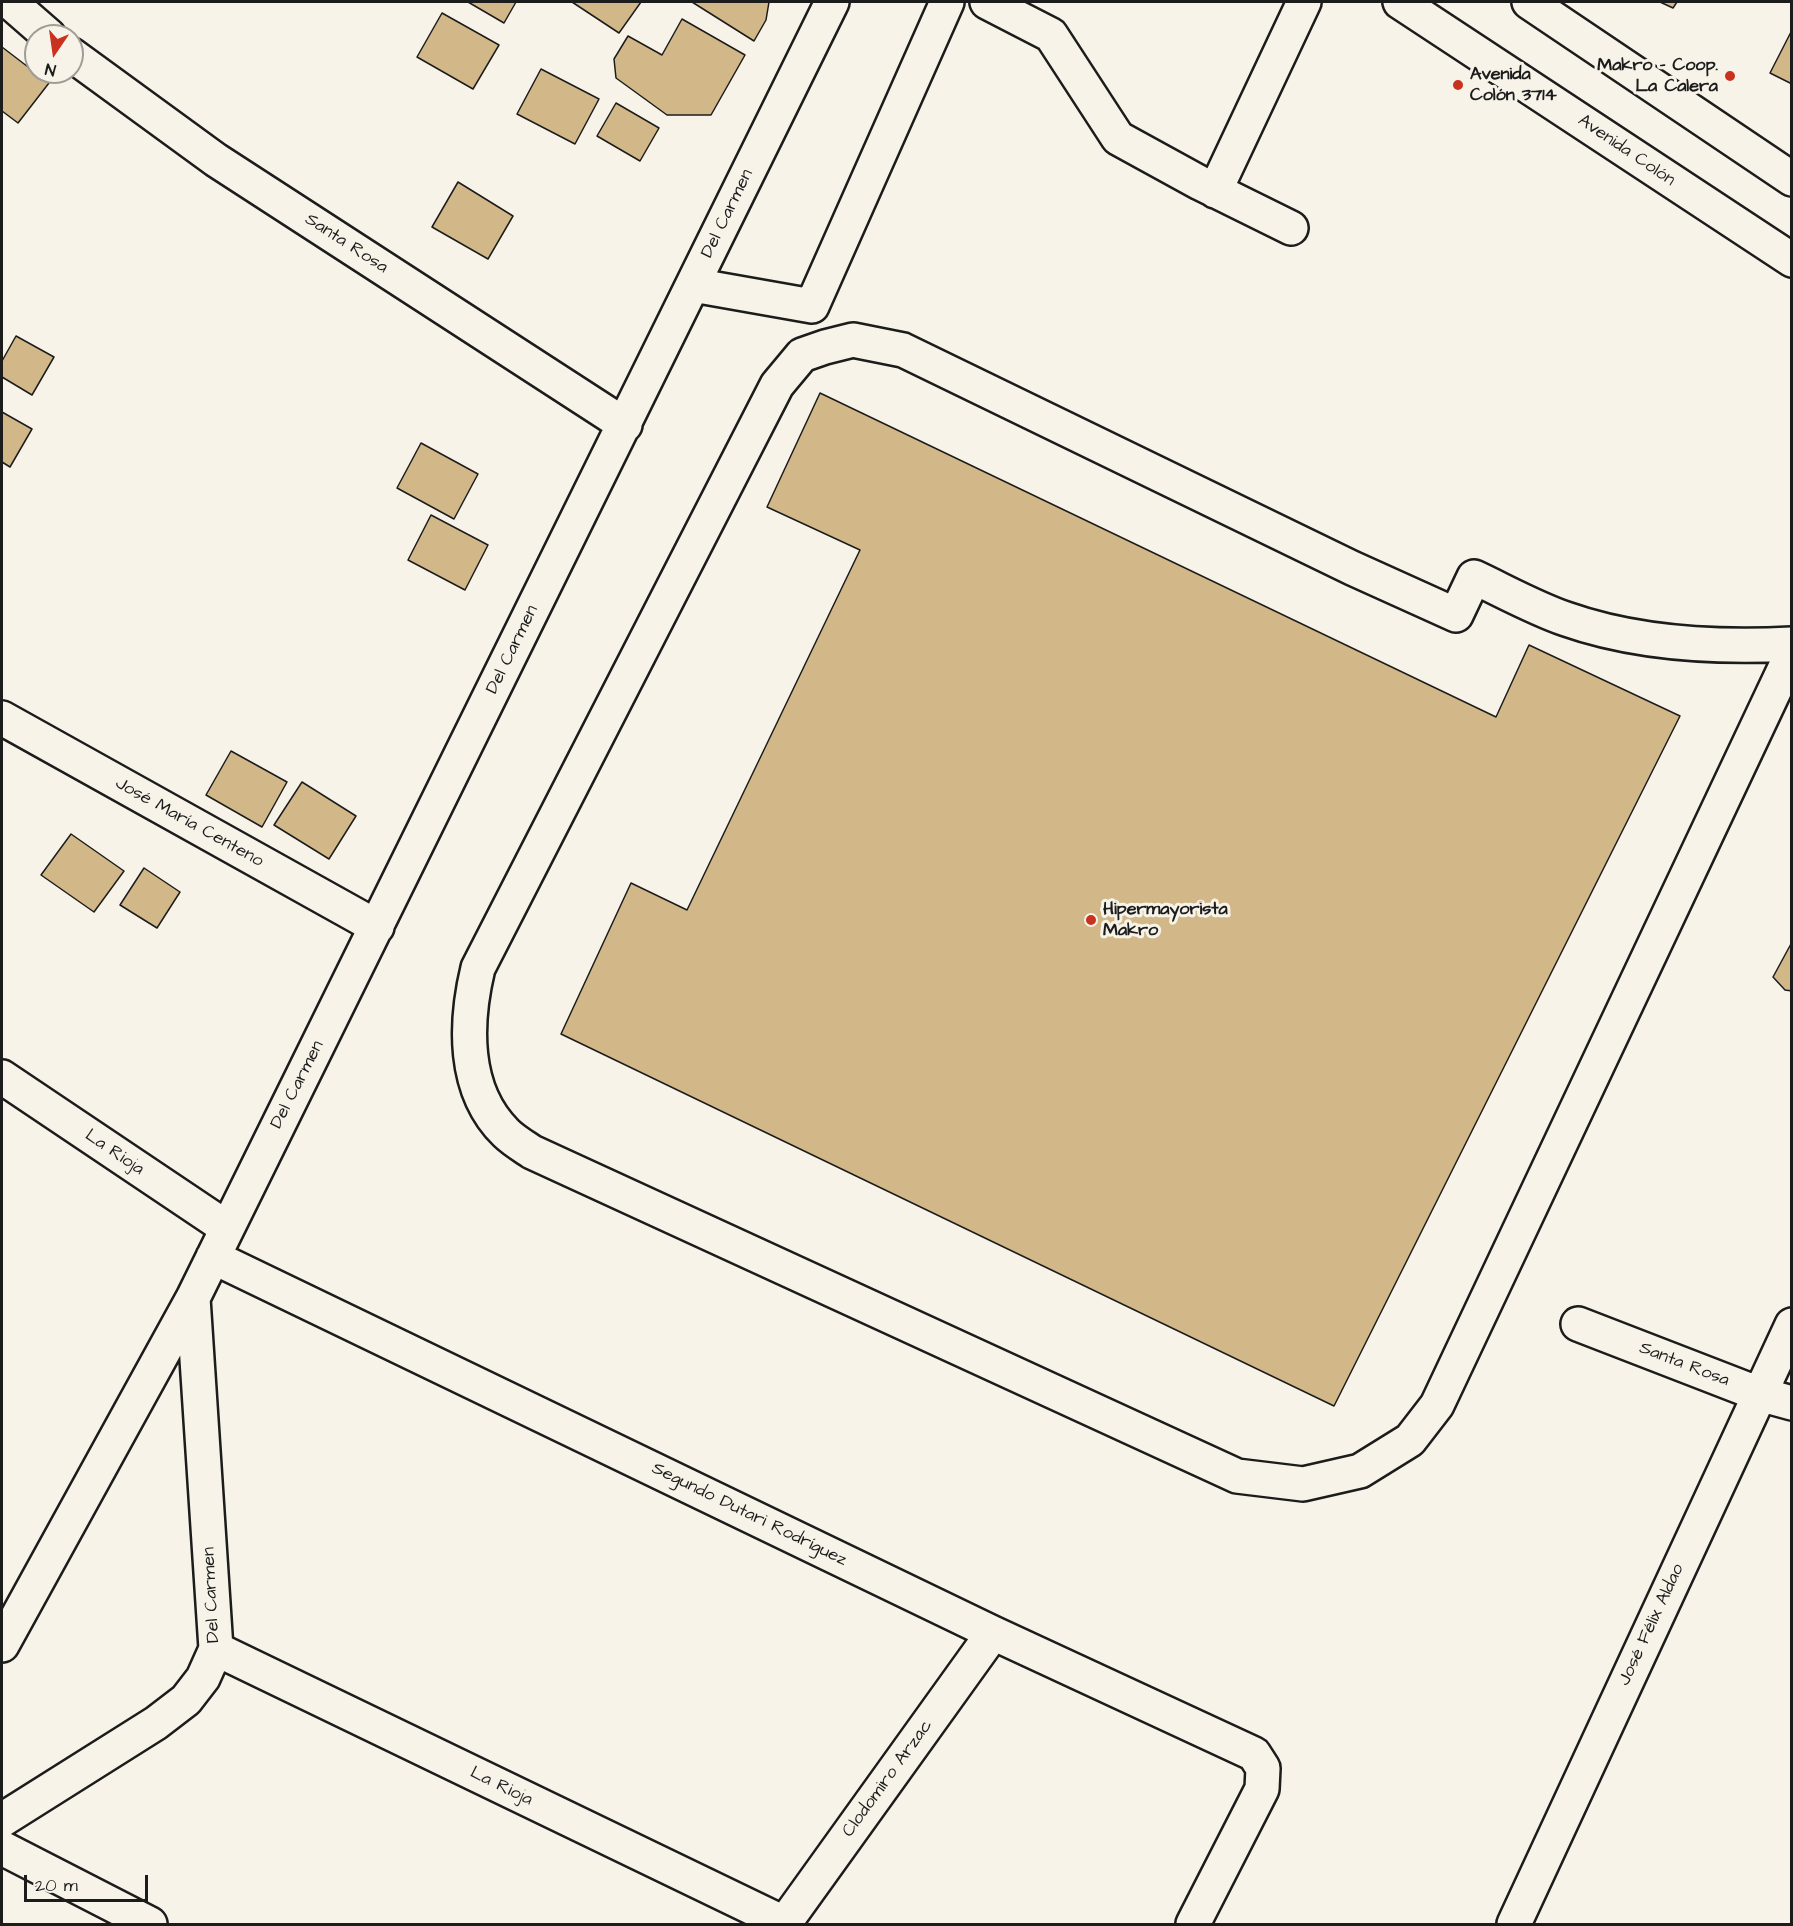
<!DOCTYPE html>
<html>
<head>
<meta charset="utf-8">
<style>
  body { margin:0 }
  #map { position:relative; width:1793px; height:1926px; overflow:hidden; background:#f7f3e8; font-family:"Architects Daughter",sans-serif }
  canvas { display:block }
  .frame { position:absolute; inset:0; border:3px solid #1c1c1c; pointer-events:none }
  .north { position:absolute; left:24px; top:24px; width:60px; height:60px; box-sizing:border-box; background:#f7f3e8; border:2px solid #9f9d96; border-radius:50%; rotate:193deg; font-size:16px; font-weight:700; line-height:24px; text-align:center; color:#1c1c1c }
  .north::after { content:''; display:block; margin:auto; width:21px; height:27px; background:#c8321e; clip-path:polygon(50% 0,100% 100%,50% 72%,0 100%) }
  .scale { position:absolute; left:24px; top:1875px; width:124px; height:27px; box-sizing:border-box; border:3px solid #1c1c1c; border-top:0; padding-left:8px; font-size:18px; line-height:21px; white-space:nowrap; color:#1c1c1c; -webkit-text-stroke:4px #f7f3e8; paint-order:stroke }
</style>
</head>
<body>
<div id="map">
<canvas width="1793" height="1926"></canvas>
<div class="frame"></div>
<div class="north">N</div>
<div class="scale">20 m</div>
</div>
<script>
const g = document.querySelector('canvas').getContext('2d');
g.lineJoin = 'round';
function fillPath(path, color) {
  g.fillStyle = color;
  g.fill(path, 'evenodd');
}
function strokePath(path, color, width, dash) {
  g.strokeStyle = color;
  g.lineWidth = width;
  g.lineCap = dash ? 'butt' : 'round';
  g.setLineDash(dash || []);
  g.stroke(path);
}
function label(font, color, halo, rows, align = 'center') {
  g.font = font + ' "Architects Daughter",sans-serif';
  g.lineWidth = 6;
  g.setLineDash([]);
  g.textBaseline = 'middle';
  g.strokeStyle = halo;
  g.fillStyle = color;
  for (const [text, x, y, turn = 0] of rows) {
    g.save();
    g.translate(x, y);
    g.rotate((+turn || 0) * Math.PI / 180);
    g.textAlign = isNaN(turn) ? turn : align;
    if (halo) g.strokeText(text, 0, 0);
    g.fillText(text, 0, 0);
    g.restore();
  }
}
const building = new Path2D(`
  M468,2h48l-12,21z
  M572,2h69l-22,31z
  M692,2h77l-3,18 -12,21z
  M1660,2h17l-4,6z
  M442,13l57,32 -26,44 -56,-32z
  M682,19l63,36 -34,60h-44l-51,-37 -2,-19 14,-23 34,19z
  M1792,30v54l-22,-11z
  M2,47l47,36 -31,40 -16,-12z
  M541,69l58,30 -24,45 -58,-30z
  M616,103l43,25 -19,33 -43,-25z
  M458,182l55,34 -25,43 -56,-32z
  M16,336l38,21 -22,38 -30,-18v-16z
  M820,393l676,324 33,-72 151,71 -346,690 -773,-372 70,-151 56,27 173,-360 -93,-43z
  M2,412l30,17 -22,38 -8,-5z
  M421,443l57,31 -24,45 -57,-31z
  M431,515l57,30 -23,45 -57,-30z
  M231,751l56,31 -25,45 -56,-32z
  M302,782l54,34 -27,43 -55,-34z
  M71,834l53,37 -30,41 -53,-37z
  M144,868l36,24 -23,36 -37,-23z
  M1792,942v49l-7,-1 -12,-13z`);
fillPath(building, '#d2b888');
strokePath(building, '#1c1c1c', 1.5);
const minor = new Path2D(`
  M10,2l39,34
  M987,2l64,33 67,103 82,45 91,45
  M72,55l144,105 409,265
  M1215,191l89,-189
  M693,285l119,21 135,-304
  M1792,644c-76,4 -155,0 -226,-25 -32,-11 -62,-28 -92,-42l-18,38 -104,-47 -449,-218 -50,-10 -28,7 -23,8 -25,30 -299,583c-13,54 -16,122 28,165 7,7 17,13 26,19l705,324 66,8 57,-13 50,-31 27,-35 355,-752
  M2,718l375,209
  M2,1077l225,151
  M213,1257l780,376 261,121 9,14 -1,21 -69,135
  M1578,1324l181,70 33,9
  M2,1645l191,-347 639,-1296
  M216,1649l570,275
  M2,1820l154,-97 30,-23 17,-22 13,-29 -23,-351
  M2,1848l148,76
  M784,1924l209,-291
  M1514,1924l278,-599`);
const major = new Path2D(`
  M1400,2l392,258
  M1529,2l263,177`);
strokePath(minor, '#1c1c1c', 38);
strokePath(major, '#1c1c1c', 38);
strokePath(minor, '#f7f3e8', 33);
strokePath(major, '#f7f3e8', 33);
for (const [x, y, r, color] of [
  [1730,76,6,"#c8321e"],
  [1458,85,6,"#c8321e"],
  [1091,920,6,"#c8321e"]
]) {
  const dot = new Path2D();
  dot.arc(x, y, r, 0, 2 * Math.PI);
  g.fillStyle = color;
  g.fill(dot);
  strokePath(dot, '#f7f3e8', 2);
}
label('bold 18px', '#1c1c1c', '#f7f3e8', [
  ["Makro - Coop.",1718,66,"right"],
  ["La Calera",1718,87,"right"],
  ["Avenida",1470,75],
  ["Colón 3714",1470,96],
  ["Hipermayorista",1103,910],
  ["Makro",1103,931]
], 'left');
label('18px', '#1c1c1c', '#f7f3e8', [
  ["Avenida Colón",1626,151,34],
  ["Del Carmen",728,214,-64],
  ["Santa Rosa",346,244,33],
  ["Del Carmen",513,650,-64],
  ["José María Centeno",189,823,29],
  ["Del Carmen",298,1085,-63],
  ["La Rioja",114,1153,34],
  ["Santa Rosa",1684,1365,21],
  ["Segundo Dutari Rodríguez",749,1515,26],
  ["Del Carmen",212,1595,-93],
  ["José Félix Aldao",1652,1625,-65],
  ["Clodomiro Arzac",888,1779,-54],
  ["La Rioja",501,1787,26]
]);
</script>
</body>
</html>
